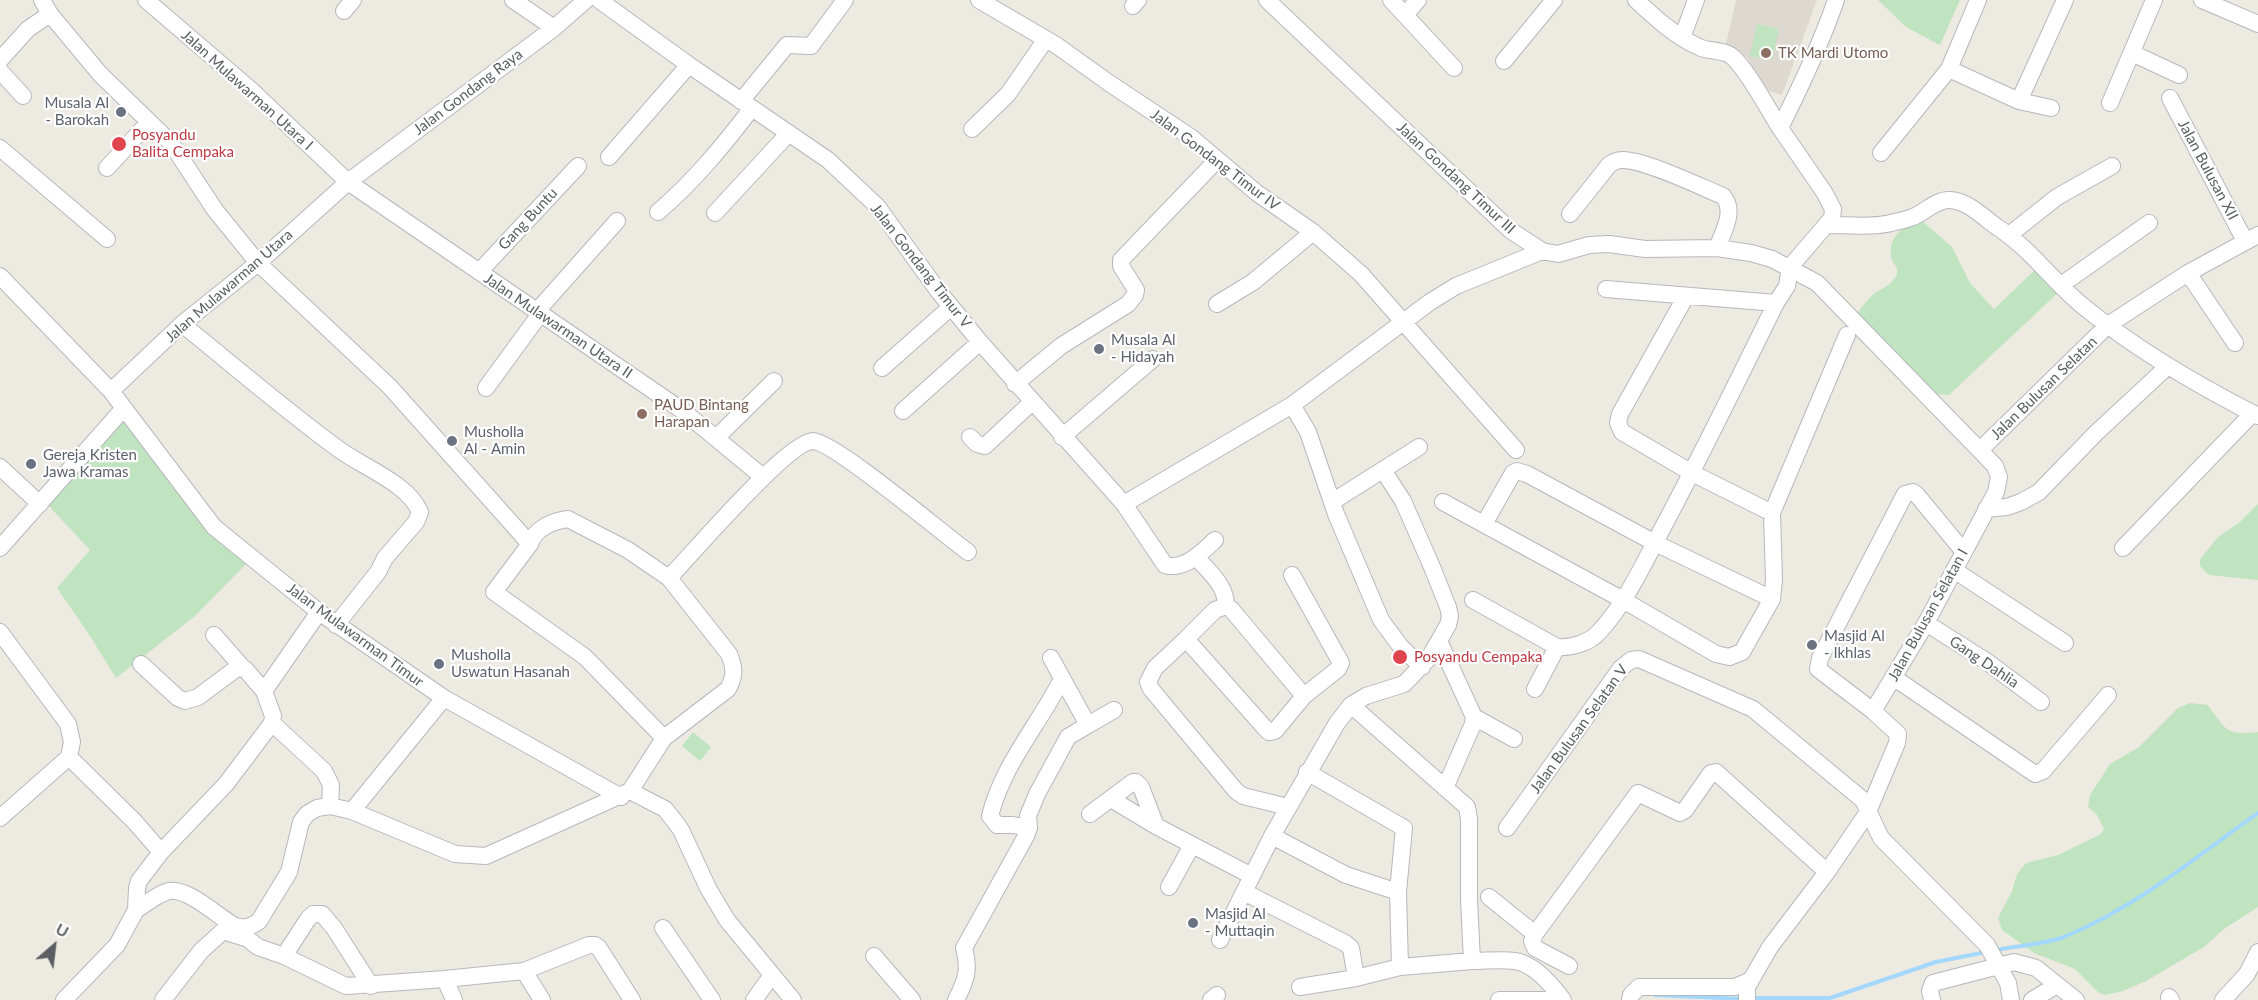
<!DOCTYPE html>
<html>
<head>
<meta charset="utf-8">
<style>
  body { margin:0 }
  #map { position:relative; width:2258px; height:1000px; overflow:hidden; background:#edeae2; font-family:Lato,sans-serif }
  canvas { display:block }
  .north { position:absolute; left:24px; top:916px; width:60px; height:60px; -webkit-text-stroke:4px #fff; paint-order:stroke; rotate:28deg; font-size:16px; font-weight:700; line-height:24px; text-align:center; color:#5b5e63 }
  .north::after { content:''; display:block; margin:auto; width:21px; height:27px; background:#5b5e63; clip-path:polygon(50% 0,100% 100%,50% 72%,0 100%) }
</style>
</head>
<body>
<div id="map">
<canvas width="2258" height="1000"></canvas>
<div class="north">U</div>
</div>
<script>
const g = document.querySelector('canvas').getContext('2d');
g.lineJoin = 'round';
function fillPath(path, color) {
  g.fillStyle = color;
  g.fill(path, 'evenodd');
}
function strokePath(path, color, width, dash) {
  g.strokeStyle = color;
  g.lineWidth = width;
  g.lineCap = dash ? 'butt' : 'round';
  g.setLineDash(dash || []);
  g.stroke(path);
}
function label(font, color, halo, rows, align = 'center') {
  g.font = font + ' Lato,sans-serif';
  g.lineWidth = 4.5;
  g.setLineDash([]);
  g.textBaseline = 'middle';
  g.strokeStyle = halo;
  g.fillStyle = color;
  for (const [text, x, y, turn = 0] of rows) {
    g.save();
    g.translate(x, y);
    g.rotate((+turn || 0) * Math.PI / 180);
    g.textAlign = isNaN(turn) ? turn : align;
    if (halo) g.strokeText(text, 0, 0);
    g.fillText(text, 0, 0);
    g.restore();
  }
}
fillPath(new Path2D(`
  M1736,0h81l-35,95 -17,-5 -18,-33 -22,-8z`), '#ddd9d0');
fillPath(new Path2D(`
  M1878,0h82l-20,45 -34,-18z
  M1757,24l22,5 -7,31 -22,-4z
  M1921,220l31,27 18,36 24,26 42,-40 25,21 -112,105 -12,-1 -14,-10 -66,-69c4,-8 11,-16 18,-22 8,-5 18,-9 22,-19 2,-7 -5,-11 -6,-17 -3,-21 13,-32 30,-37z
  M123,421l80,99 44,43 -52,53 -79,62 -28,-45 -31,-45 33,-38 -44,-47z
  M2258,504v76l-49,-5 -9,-9v-7l18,-22 22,-15z
  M2190,703l18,2c18,25 18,31 50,27v175l-34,22 -20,18 -58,34 -23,10 -17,4 -7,-2 -24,-24 -41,-16 -32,-23 -4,-12 14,-27 5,-17 9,-11 32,-8 43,-21 3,-5 -7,-14 -9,-8 2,-12 20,-31 29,-17 39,-39z
  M693,732l18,15 -11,14 -18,-15z`), '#c0e4bf');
strokePath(new Path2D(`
  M1996,950c21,-4 49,-6 68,-13 71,-29 132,-80 194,-124
  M1655,995l89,4
  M1751,998h79l106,-36 50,-10`), '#a3d8fc', 4);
const minor = new Path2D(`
  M42,0l8,14 50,60 71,69 44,67 43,53 132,124 140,157
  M146,0l104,89 98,93 335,229 80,66
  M513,0l41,28
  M599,0l90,65 139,95 49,46 62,86 41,50 144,162 41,61c19,6 38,-14 50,-25
  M979,0l77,45 53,38 83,55 65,55 56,39 48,42 155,176
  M1267,0l243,230 32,21 16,3 31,-9 20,-1 36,5 72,-1 34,5 21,6 45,24 178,183 4,11 -3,15 -70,131 -53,88 25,23 -1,9 -29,69 -41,60 -57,75 -23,40v13
  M1391,0l63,68
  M1636,0c18,17 40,37 63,47 10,5 21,2 31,8 15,10 39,56 50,73
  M2202,0l56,24
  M1133,6l5,-6
  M344,11l9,-11
  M1405,15l13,-15
  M1682,38l14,-38
  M2132,53l47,22
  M0,60l28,-31 22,-15
  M1504,61l50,-61
  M1949,69l70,32 46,-101
  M0,71l23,25
  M2170,98l75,143
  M741,101l46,-56 24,1 34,-46
  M2019,101l32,7
  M2110,103l44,-103
  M972,129l36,-35 38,-55
  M0,148l107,91
  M1881,153l68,-84 29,-69
  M609,157l80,-92
  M107,168l42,-46
  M658,212c36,-31 65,-66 94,-104
  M715,213l74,-80
  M1570,214l39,-49c4,-3 7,-5 13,-5 21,-1 79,27 101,36 13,15 0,36 -6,52
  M1827,225c22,0 47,3 68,-3 6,-1 12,-3 18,-5 12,-5 24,-18 37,-17 18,1 33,17 47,27 34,22 56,55 87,80 53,43 113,78 174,109
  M2009,235l48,-38 55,-31
  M479,272l99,-106
  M2188,273l47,70
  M0,276l111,115 103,136 105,85 125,86 177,99
  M2061,285l88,-62
  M1606,289l170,14
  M1686,296l-66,118 -2,9 4,9 70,41 80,40
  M1217,304l36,-22 60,-50
  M537,311l80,-90
  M182,324c52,42 102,85 155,124 25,19 71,35 83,64l-4,10 -31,36 -7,14 -42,53
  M882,368l69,-61
  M1015,384l46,-38 67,-42 7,-9 1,-5 -15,-24v-6l96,-100
  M486,388l54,-74
  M111,391l71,-67 76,-61 90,-81 206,-154 32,-28
  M1292,405l16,27 28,82 45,106 20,27 21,20
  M903,411l77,-69
  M717,437l57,-56
  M970,437l7,7 8,2 46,-43
  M1062,437l91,-78
  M1980,450l128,-125 80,-52 70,-38
  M0,467l40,37
  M1332,502l87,-55
  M1443,502l180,98 93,54 13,3 13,-5 30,-53 2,-19 -2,-67 75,-178
  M1124,504l168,-99 138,-103 26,-16 86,-35
  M1986,509l21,-2 14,-5 18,-10 57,-59 71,-66
  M1484,524l29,-51 4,-2 10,3 128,69 117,56
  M0,548l124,-140
  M2123,548l130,-135
  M1196,557c14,16 30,28 30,49
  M1954,570l111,73
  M669,578c22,-23 119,-137 144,-137 22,1 130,93 155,111
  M1473,600l84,47c15,1 32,-4 42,-15 26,-28 44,-67 62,-101 40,-75 77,-151 115,-228l11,-17 3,-19 42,-49 1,-9 -9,-17 -44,-64c21,-42 41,-84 56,-128
  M1926,623l60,38 55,41
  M0,632l68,92 4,18 -3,15
  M214,635l29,33
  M1186,639l29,-29 11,-4 5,3 73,87
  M1439,641l35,76 -1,7 -28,64
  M141,664l37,34 7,3 13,-4 39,-29 8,1 19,22
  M1893,677l142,97 8,-3 65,-76
  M1535,689l22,-42
  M1351,705l116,102 2,12v80l3,62c14,0 29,-2 43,0 19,3 37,24 48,39
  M1873,711l-55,-42 2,-11 85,-164 8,-2 4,3 47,57
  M1474,717l40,22
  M272,723l52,48 7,14 -1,21
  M1088,725l26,-15
  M69,757l65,64 27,31 65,-68 46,-61 1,-7 -9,-25 55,-79
  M630,791l34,-53 64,-49c7,-13 7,-21 1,-35l-60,-76 -41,-28 -60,-31c-15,2 -33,9 -38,25l-36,48 91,65 79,81
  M1111,799l45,27 96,50
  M1288,807l-45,-11 -7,-5 -85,-102 -3,-7 7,-14 31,-29 78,88 5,5 6,-1 29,-35 34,-27 3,-6 -49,-88
  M352,811l92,-113
  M1090,814l43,-32h3l5,5 15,39
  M0,818l69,-61
  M1029,828l-1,-12 9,-22 31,-57 20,-12 -37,-67
  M1507,828l114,-160 10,-8 8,-1 114,50 110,91 18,38 106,107 21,38 3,17
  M1272,836l74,39 52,17 6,-64 -97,-56
  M1169,887l23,-42
  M1244,892l101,51 6,5 5,30 44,-11 72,-6
  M1398,892l2,75
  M1489,897l46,37
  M136,910c10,-6 21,-16 33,-19 20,-3 49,26 66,35 10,3 16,1 24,-5l30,-49 12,-50 6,-8 10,-6 13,-2 22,5 103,43 31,2 144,-65 35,18 8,10 8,11 27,58 19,32 66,80
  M663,928l49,72
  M1220,940l52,-104 65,-113 14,-18 15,-9 38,-12 25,-26 19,-33 2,-9 -2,-9 -16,-40 -29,-66 -20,-31
  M284,956l24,-37 5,-5h9l12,14 37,58
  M874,956l38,44
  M1569,966l-34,-18 -3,-7 3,-7 103,-141 42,20 5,-3 26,-37 5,-1 111,100
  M524,971l65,-26h6l4,3 33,52
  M445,979l79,-8 18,29
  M1300,987l56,-9
  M2169,997l2,3
  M64,1000l53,-55 19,-35 1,-22 2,-7 22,-29
  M163,1000l38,-49 22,-20 25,8 10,8 26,9 62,30 99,-7 9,21
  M754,1000l18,-25
  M956,1000c10,-19 14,-31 8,-52l62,-112 3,-8 -16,-3h-16l-7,-9c13,-52 48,-90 72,-137
  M1211,1000l6,-5
  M1499,1000h56
  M1630,1000l1,-5 8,-8h96l16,-7
  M1932,1000l-2,-9 3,-8 81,-21 22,6 40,32
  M2032,1000l20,-12
  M2223,1000l24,-26 11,-22`);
strokePath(minor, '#b5b8bc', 18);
strokePath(minor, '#fff', 16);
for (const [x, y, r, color] of [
  [1766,53,6,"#8d6e63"],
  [121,112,6,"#6b7280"],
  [119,144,8,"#e0444e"],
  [1099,349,6,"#6b7280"],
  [642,414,6,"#8d6e63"],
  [452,441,6,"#6b7280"],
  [31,464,6,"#6b7280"],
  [1812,645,6,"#6b7280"],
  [1400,657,8,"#e0444e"],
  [439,664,6,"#6b7280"],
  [1193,923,6,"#6b7280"]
]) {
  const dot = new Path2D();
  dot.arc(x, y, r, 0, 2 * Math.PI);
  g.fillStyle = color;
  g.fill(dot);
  strokePath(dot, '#fff', 2);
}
label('15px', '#785e54', '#fff', [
  ["TK Mardi Utomo",1778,53],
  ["PAUD Bintang",654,405],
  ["Harapan",654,422]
], 'left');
label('15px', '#5b5e63', '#fff', [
  ["Jalan Mulawarman Utara I",247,90,42],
  ["Jalan Gondang Raya",468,92,-37],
  ["Jalan Gondang Timur IV",1215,160,37],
  ["Jalan Bulusan XII",2208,170,62],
  ["Jalan Gondang Timur III",1456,178,43],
  ["Gang Buntu",528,219,-47],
  ["Jalan Gondang Timur V",921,266,52],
  ["Jalan Mulawarman Utara",229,286,-41],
  ["Jalan Mulawarman Utara II",558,326,34],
  ["Jalan Bulusan Selatan",2044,388,-44],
  ["Jalan Bulusan Selatan I",1928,615,-61],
  ["Jalan Mulawarman Timur",355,635,36],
  ["Gang Dahlia",1984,662,34],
  ["Jalan Bulusan Selatan V",1579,729,-54]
]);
label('15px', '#5b616d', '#fff', [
  ["Musala Al",109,103,"right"],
  ["- Barokah",109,120,"right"],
  ["Musala Al",1111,340],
  ["- Hidayah",1111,357],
  ["Musholla",464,432],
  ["Al - Amin",464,449],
  ["Gereja Kristen",43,455],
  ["Jawa Kramas",43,472],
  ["Masjid Al",1824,636],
  ["- Ikhlas",1824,653],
  ["Musholla",451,655],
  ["Uswatun Hasanah",451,672],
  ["Masjid Al",1205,914],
  ["- Muttaqin",1205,931]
], 'left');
label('15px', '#be3a42', '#fff', [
  ["Posyandu",132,135],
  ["Balita Cempaka",132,152],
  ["Posyandu Cempaka",1414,657]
], 'left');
</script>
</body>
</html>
